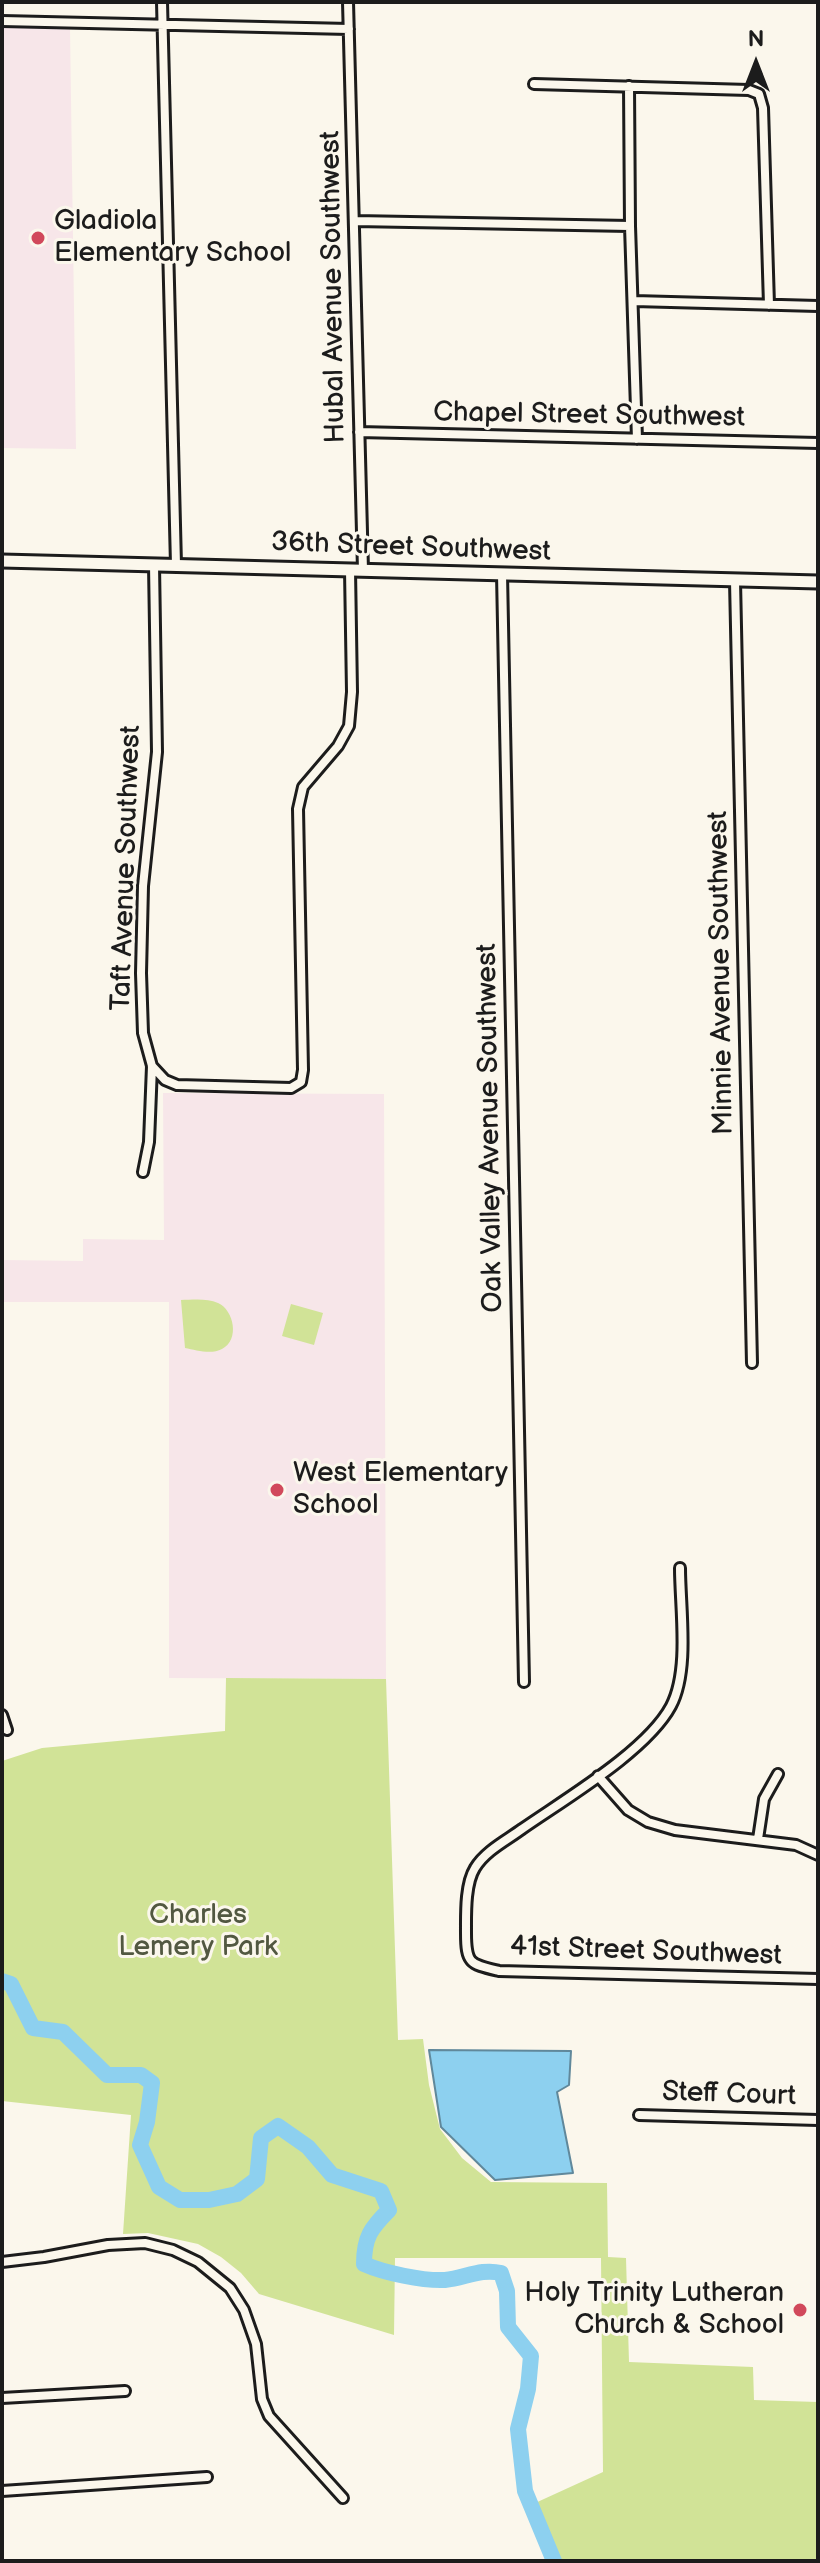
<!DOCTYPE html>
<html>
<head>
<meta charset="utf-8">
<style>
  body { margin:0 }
  #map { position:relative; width:820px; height:2563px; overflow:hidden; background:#fbf7ec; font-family:"Balsamiq Sans",sans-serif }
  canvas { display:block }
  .frame { position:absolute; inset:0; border:4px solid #1c1c1c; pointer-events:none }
  .north { position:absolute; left:716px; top:24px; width:80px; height:80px; -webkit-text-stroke:6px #fbf7ec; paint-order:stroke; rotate:0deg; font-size:22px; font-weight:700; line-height:32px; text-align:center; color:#1c1c1c }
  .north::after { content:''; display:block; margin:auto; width:28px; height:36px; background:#1c1c1c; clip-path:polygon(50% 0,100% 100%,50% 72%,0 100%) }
</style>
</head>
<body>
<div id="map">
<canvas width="820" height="2563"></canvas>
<div class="frame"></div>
<div class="north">N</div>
</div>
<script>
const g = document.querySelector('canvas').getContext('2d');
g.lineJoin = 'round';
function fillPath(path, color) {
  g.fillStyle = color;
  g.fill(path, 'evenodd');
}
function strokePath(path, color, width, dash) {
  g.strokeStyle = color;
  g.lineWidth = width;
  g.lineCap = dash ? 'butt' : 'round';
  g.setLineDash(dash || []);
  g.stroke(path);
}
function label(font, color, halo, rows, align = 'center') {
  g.font = font + ' "Balsamiq Sans",sans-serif';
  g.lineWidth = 6;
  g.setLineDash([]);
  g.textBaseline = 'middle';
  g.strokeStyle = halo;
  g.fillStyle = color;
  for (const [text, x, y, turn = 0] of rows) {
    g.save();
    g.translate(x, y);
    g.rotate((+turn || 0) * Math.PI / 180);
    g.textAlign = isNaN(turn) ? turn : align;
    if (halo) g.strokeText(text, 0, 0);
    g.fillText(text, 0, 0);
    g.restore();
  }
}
fillPath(new Path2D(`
  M2,26l68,2 6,421 -74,-1z
  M163,1093l221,1 2,585 -217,-1v-376h-167v-42l81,1v-22l81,1z`), '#f7e6e9');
fillPath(new Path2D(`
  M181,1300c11,0 26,-2 37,3 16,7 22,37 4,46 -11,6 -26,1 -37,-1z
  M291,1304l32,9 -9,32 -32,-9z
  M226,1678l160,1 12,361 25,-1 6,46 11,44 22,29 29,24 116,1 1,74 18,1 3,104 124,5 1,33 64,2v159h-259l-26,-57 70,-32 -2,-214h-206l-1,77 -135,-41 -18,-21 -20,-16 -23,-13 -50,-11 -25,1 8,-119 -129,-14v-340l40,-13 183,-17z`), '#d1e397');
const water = new Path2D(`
  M429,2050l142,1 -2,34 -12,7 16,81 -78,7 -54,-53z`);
fillPath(water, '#8dd0ef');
strokePath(water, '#60889b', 2);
strokePath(new Path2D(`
  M2,1981l9,3 22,44 30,4 44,43h34l11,8 -5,39 -7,23 19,42 21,13h29l28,-6 20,-15 4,-41 17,-12 30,21 24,28 49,16 8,19c-18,18 -25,27 -25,54 20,9 59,17 81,16 20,-2 36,-12 56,-7l6,18 1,36 23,29 -3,33 -10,40 7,62 29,70`), '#8dd0ef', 16);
const street = new Path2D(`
  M162,2l14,563
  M348,2l15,568
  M2,21l347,8
  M534,84l215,6 10,4 4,14 6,197
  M629,86l1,140 7,213
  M355,221l275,5
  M634,301l184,5
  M359,432l459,11
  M502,574l22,1108
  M735,581l17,782
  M152,1066l13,14 12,5 114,3 10,-6 2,-12 -5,-261 5,-22 35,-41 11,-20 3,-34 -2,-122
  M143,1172l6,-30 3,-76 -9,-33 -2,-60 2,-87 14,-134 -3,-187
  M680,1568c0,40 10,102 -9,138 -24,45 -106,93 -149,123 -15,11 -37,22 -47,39 -10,16 -9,46 -9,65 0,31 4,31 33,38l319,8
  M2,1715l5,15
  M598,1776l30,34 20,12 27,8 121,15 22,10
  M758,1839l6,-40 14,-25
  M639,2115l179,5
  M2,2262l42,-5 64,-12 37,-2 28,7 25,12 32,26 14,22 12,34 6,55 7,17 74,82
  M2,2398l123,-7
  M2,2491l205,-14`);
const secondary = new Path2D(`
  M2,561l816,21`);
strokePath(street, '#1c1c1c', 14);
strokePath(secondary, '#1c1c1c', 17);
strokePath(street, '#fbf7ec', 8);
strokePath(secondary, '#fbf7ec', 11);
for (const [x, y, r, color] of [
  [38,238,8,"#d1495b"],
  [277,1490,8,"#d1495b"],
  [800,2310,8,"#d1495b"]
]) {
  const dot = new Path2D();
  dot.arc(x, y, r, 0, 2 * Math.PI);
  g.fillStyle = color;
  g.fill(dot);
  strokePath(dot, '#fbf7ec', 3);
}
label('28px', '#1c1c1c', '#fbf7ec', [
  ["Gladiola",54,222],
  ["Elementary School",54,254],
  ["West Elementary",293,1474],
  ["School",293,1506],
  ["Holy Trinity Lutheran",784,2294,"right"],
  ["Church & School",784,2326,"right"]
], 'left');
label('28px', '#1c1c1c', '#fbf7ec', [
  ["Hubal Avenue Southwest",334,287,-91],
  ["Chapel Street Southwest",589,416,1],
  ["36th Street Southwest",411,548,2],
  ["Taft Avenue Southwest",127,868,-88],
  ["Minnie Avenue Southwest",722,973,-91],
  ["Oak Valley Avenue Southwest",491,1128,-91],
  ["41st Street Southwest",646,1952,2],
  ["Steff Court",729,2095,2]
]);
label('28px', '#525841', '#fbf7ec', [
  ["Charles",198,1916],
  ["Lemery Park",198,1948]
]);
</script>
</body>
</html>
